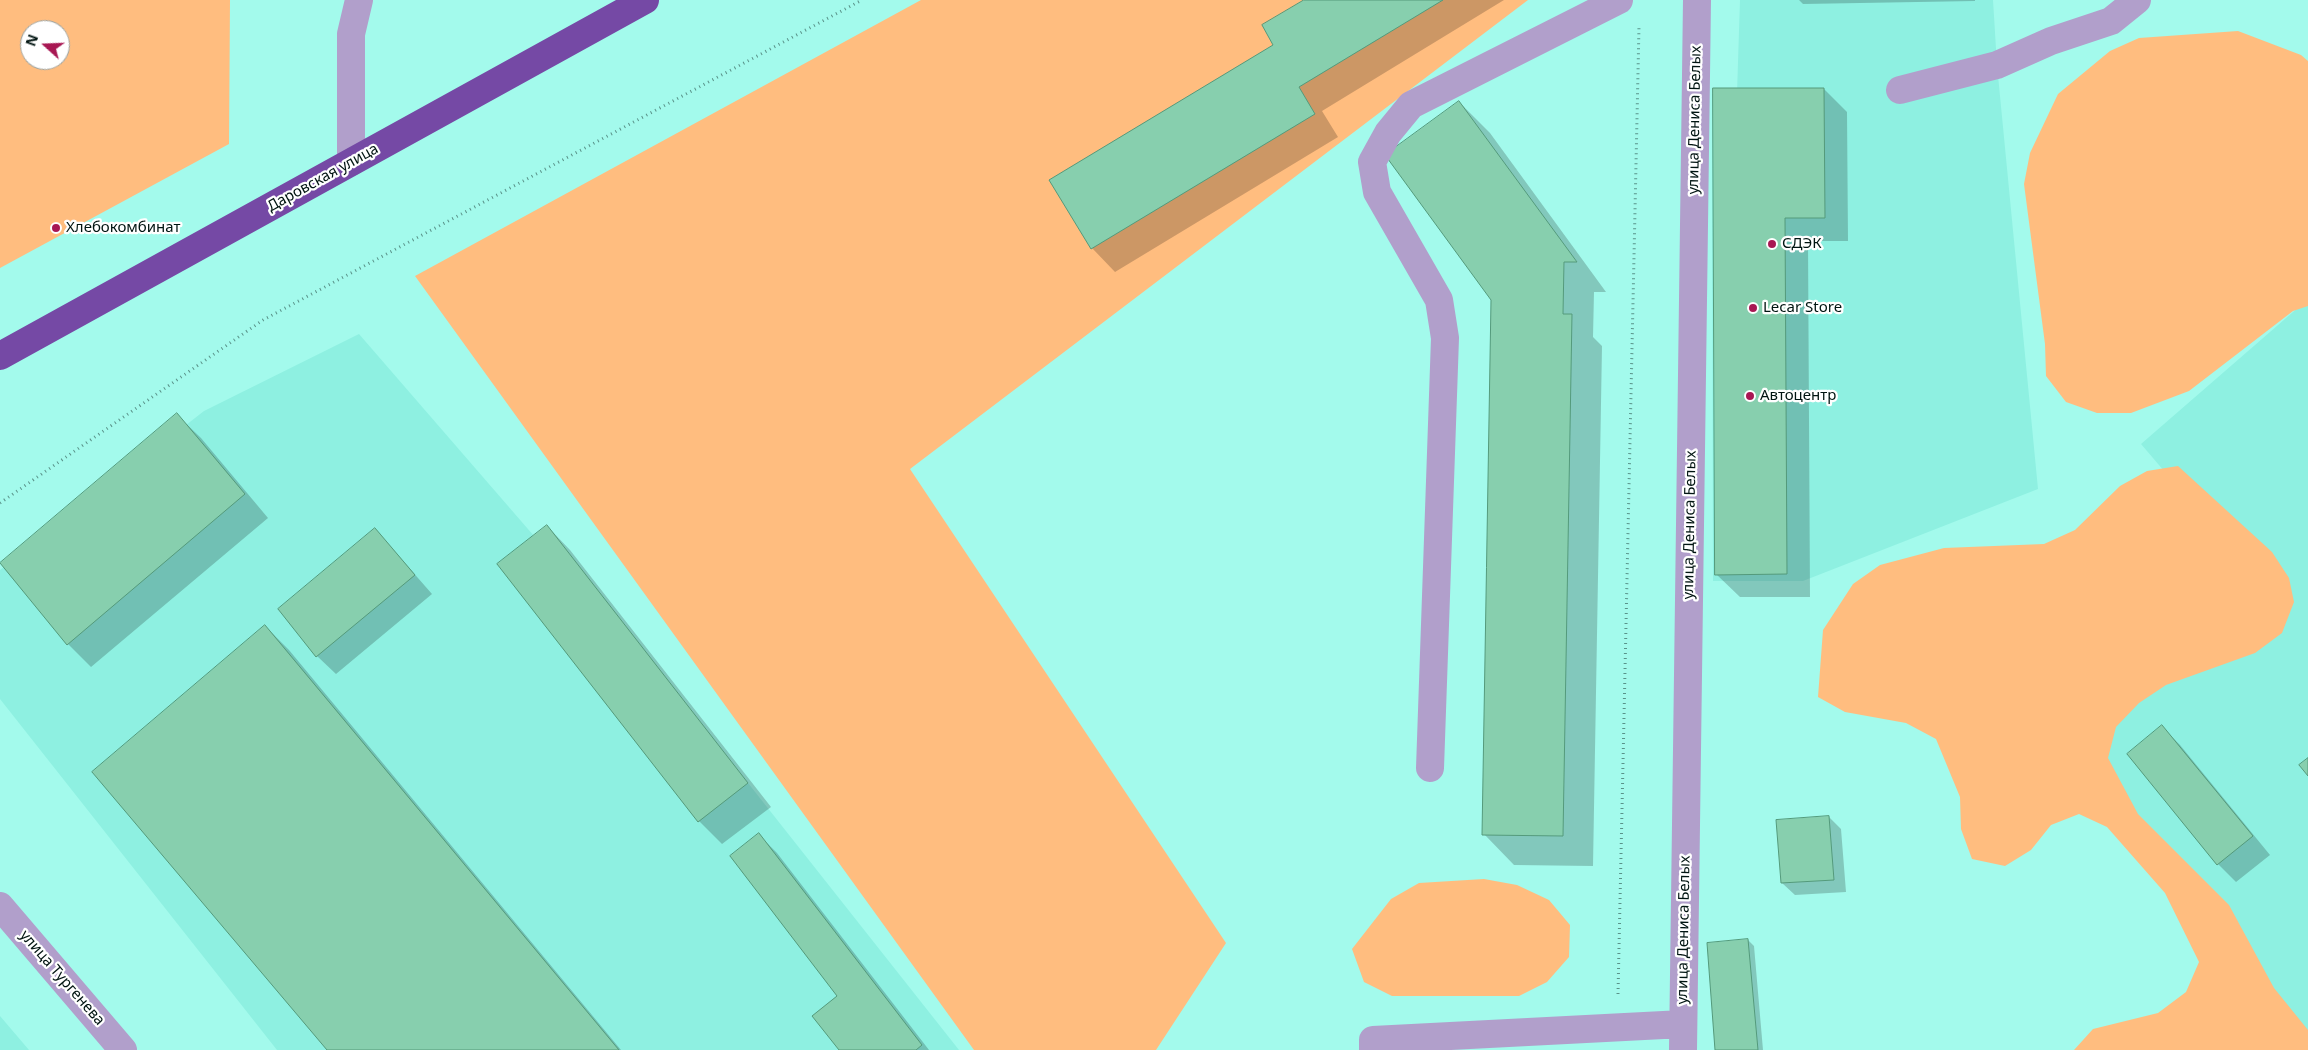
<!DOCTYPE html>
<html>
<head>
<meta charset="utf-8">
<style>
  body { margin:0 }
  #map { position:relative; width:2308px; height:1050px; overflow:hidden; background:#a3faec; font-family:"Noto Sans",sans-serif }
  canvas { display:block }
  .north { position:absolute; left:20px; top:20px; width:50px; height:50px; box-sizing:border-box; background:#fff; border:1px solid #99a1a0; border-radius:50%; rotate:290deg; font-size:14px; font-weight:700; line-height:20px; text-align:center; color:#001411 }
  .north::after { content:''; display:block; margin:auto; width:18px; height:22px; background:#a81753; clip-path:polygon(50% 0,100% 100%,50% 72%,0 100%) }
</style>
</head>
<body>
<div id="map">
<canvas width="2308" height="1050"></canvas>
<div class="north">N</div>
</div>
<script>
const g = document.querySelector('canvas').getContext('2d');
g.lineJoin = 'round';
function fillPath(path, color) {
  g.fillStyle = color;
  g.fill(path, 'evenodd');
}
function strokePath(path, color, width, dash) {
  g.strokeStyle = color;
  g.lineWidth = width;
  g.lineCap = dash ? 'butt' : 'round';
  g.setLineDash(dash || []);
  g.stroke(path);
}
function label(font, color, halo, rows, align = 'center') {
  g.font = font + ' "Noto Sans",sans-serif';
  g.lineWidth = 4.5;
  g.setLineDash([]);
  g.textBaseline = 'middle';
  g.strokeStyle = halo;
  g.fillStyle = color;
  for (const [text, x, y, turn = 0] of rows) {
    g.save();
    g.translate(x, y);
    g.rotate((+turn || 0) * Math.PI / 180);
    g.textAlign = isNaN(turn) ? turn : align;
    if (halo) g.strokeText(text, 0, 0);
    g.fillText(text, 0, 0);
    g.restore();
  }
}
fillPath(new Path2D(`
  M1740,0h253l4,65 41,424 -235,92h-90l-1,-487 25,-1z
  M2308,299v751l-236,-299 199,-155 -130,-152z
  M359,334l389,449 211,267h-682l-277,-351v-129l204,-159z
  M0,1016l29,34h-29z`), '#8ef0e1');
fillPath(new Path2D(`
  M0,0h230l-1,144 -229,124zM30,30h30v30h-30z
  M921,0h607l-618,469 316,474 -70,107h-182l-559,-774z
  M2238,31l63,24 7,6v245l-15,5 -104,80 -58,22h-34l-31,-11 -20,-26 -1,-32 -21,-160 6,-31 28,-59 52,-43 29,-13z
  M2178,466l94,86 17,26 5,24 -12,31 -27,20 -89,32 -27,18 -23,24 -8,31 30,56 91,91 45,83 34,42v20h-234l19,-21 65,-16 28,-21 13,-30 -34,-69 -58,-66 -28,-13 -28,11 -20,25 -26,16 -33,-7 -11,-30 -1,-32 -24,-58 -30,-16 -61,-11 -27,-15 5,-67 30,-46 27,-19 64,-17 100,-4 31,-14 45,-44 27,-15z
  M1484,879l33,6 32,15 21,25 -1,32 -22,25 -28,14h-127l-28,-14 -12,-33 39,-50 28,-16z`), '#ffbd7f');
fillPath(new Path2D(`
  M1306,0h198l-182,111 16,26 -223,135 -23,-24 -41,-68 224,-135z
  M1799,0h176v1l-172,3z
  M1824,89l23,23 1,129h-40l2,356h-70l-24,-23 -2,-484z
  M1459,102l31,31 116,159h-12l-1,45 9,9 -9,520 -79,-1 -30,-31 8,-534z
  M177,415l24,23 67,80 -177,149 -23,-23 -67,-80z
  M547,526l23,24 201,257 -49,37 -23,-23z
  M375,529l57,65 -96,80 -19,-18 -38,-47z
  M265,626l24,24 332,400h-293z
  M2162,727l18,18 90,110 -34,27 -18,-18z
  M1829,817l12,12 5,63 -51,3 -13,-12z
  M759,835l18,18 152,197h-89l-1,-53z
  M1748,940l6,6 9,104h-47z`), '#0003');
const building = new Path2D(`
  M1304,0h139l-144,87 16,27 -224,135 -42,-69 224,-135 -11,-20z
  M1713,88h111l1,130h-40l2,356 -72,1z
  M1459,101l118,161h-13l-1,52h9l-9,522 -81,-1 9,-535 -106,-145z
  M177,413l68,81 -178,151 -67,-82z
  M547,525l201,258 -50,39 -201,-258z
  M375,528l40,47 -99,82 -38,-48z
  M265,625l354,425h-292l-235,-278z
  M2162,725l91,111 -36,29 -90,-111z
  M2308,758v18l-9,-11z
  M1829,816l5,64 -53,3 -5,-63z
  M759,833l163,212 -6,5h-77l-27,-34 25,-20 -107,-140z
  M1748,939l10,111h-43l-8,-107z`);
fillPath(building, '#87cfae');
strokePath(building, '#549a7b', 1);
strokePath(new Path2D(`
  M0,503l263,-183 599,-320
  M1618,994l21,-968`), '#599289', 3, [1, 4]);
strokePath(new Path2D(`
  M1900,90l97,-25 54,-24 60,-20 26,-21
  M351,162v-128l8,-34
  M1430,768l15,-430 -6,-38 -62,-108 -5,-30 16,-29 23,-28 208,-105
  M0,906l123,144
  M1373,1050v-10l310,-16
  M1683,1050l14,-1050`), '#b19fcb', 28);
strokePath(new Path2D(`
  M0,356l645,-356`), '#7549a5', 28);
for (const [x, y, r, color] of [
  [56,228,5,"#a81753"],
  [1772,244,5,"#a81753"],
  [1753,308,5,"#a81753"],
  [1750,396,5,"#a81753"]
]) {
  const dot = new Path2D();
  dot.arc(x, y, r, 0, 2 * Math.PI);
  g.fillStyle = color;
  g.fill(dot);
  strokePath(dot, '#fff', 2);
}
label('15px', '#001411', '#fff', [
  ["улица Дениса Белых",1695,120,-89],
  ["Даровская улица",323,178,-29],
  ["улица Дениса Белых",1690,525,-89],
  ["улица Дениса Белых",1684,930,-89],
  ["улица Тургенева",62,978,49]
]);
label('15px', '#001411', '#fff', [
  ["Хлебокомбинат",66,228],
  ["СДЭК",1782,244],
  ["Lecar Store",1763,308],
  ["Автоцентр",1760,396]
], 'left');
</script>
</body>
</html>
